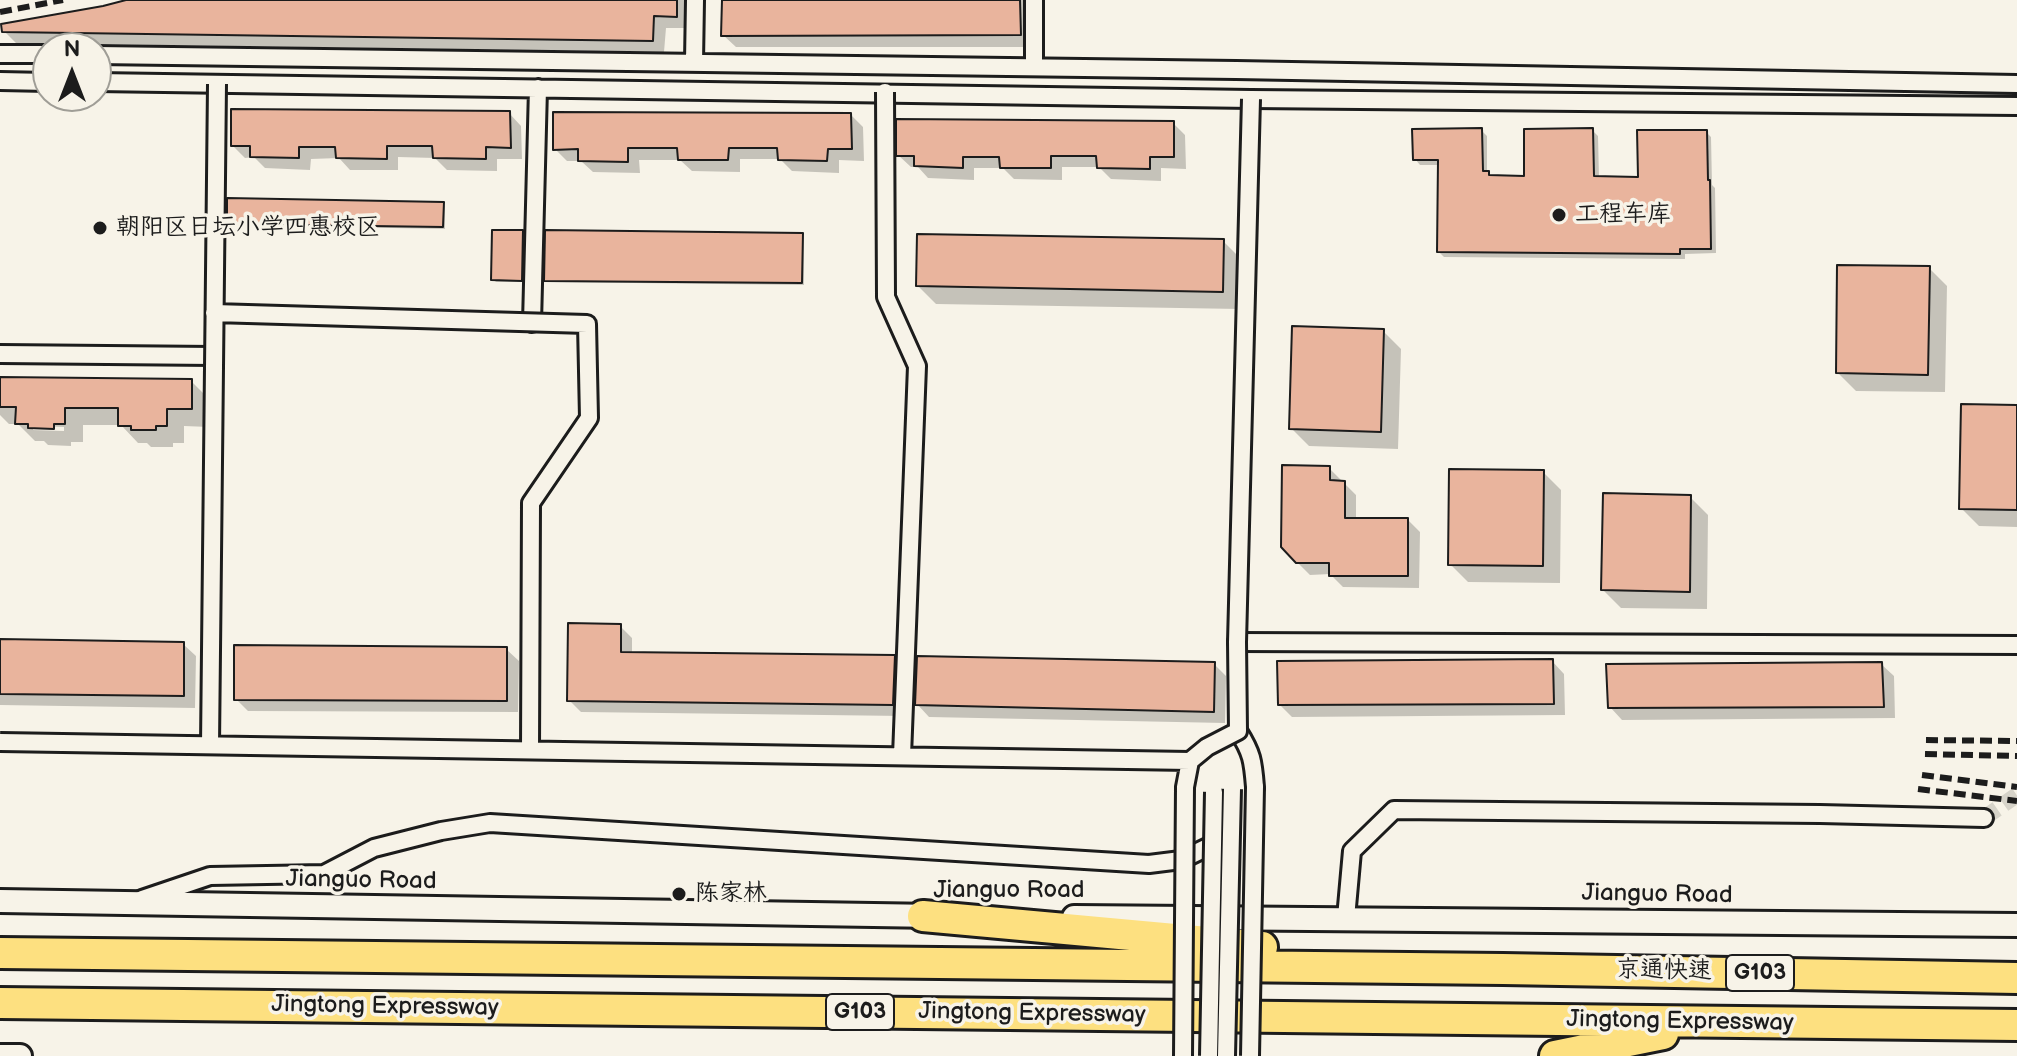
<!DOCTYPE html>
<html>
<head>
<meta charset="utf-8">
<style>
  body { margin:0 }
  #map { position:relative; width:2017px; height:1056px; overflow:hidden; background:#f7f3e8; font-family:"Balsamiq Sans",sans-serif }
  canvas { display:block }
  .north { position:absolute; left:32px; top:32px; width:80px; height:80px; box-sizing:border-box; background:#f7f3e8; border:2px solid #9f9d96; border-radius:50%; rotate:0deg; font-size:22px; font-weight:700; line-height:32px; text-align:center; color:#1c1c1c }
  .north::after { content:''; display:block; margin:auto; width:28px; height:36px; background:#1c1c1c; clip-path:polygon(50% 0,100% 100%,50% 72%,0 100%) }
</style>
</head>
<body>
<div id="map">
<canvas width="2017" height="1056"></canvas>
<div class="north">N</div>
</div>
<script>
const g = document.querySelector('canvas').getContext('2d');
g.lineJoin = 'round';
function fillPath(path, color) {
  g.fillStyle = color;
  g.fill(path, 'evenodd');
}
function strokePath(path, color, width, dash) {
  g.strokeStyle = color;
  g.lineWidth = width;
  g.lineCap = dash ? 'butt' : 'round';
  g.setLineDash(dash || []);
  g.stroke(path);
}
function label(font, color, halo, rows, align = 'center') {
  g.font = font + ' "Balsamiq Sans","LXGW WenKai TC",sans-serif';
  g.lineWidth = 7;
  g.setLineDash([]);
  g.textBaseline = 'middle';
  g.strokeStyle = halo;
  g.fillStyle = color;
  for (const [text, x, y, turn = 0] of rows) {
    g.save();
    g.translate(x, y);
    g.rotate((+turn || 0) * Math.PI / 180);
    g.textAlign = isNaN(turn) ? turn : align;
    if (halo) g.strokeText(text, 0, 0);
    g.fillText(text, 0, 0);
    g.restore();
  }
}
fillPath(new Path2D(`
  M134,0h555l-1,28h-22l-2,24 -648,-9 -12,-12z
  M724,0h307l2,47h-297l-13,-12z
  M509,113l12,13 1,33h-25v12l-50,-1 -12,-12 -37,-1v13h-48l-11,-12 -28,1 -1,11 -45,-2 -11,-11 -9,1 -12,-12z
  M851,115l12,12 1,34 -25,-1v13l-47,-2 -12,-12h-40v13l-48,-1 -12,-11h-41l1,13 -47,-1 -12,-11h-14l-12,-12z
  M1173,123l12,12 1,34 -25,-1v13l-50,-2 -12,-12h-37v13l-48,-1 -11,-11h-29v12l-46,-2 -10,-11h-7l-13,-12z
  M1481,130l6,6v37l6,4 33,1 66,-48 6,6 1,42 41,1 66,-47 5,5 1,48 3,3 1,65 -31,1v5l-241,-2 -5,-5 1,-87h-20l-5,-6z
  M443,204l2,2v23l-214,-4 -2,-2z
  M523,232l2,2 -1,48h-28l-3,-3z
  M802,235l2,2v48l-256,-3 -2,-2z
  M1223,241l18,18 -1,50 -304,-5 -18,-18z
  M1929,268l18,18 -2,106 -89,-1 -18,-18z
  M1383,331l18,18 -3,100 -89,-3 -18,-18z
  M0,379l191,2 18,18v28l-25,-1v17h-11v4h-22l-4,-4h-9l-17,-18h-38v17h-12v4l-23,-1 -4,-4h-9l-17,-17h-9l-9,-9zM33,426l31,1v4l-31,-1z
  M2017,407v120l-38,-1 -18,-18z
  M1329,468l12,12v3h3l12,12v25h52l12,12 -1,56 -76,-1 -13,-13 -20,1 -13,-13z
  M1543,472l18,18 -1,93 -92,-1 -18,-18z
  M1690,497l18,18 -1,94 -86,-1 -18,-18z
  M620,626l12,12v16l262,3 12,12 -2,47 -323,-4 -12,-12z
  M0,641l183,3 13,12 -1,52 -195,-3z
  M506,649l13,12 -1,51 -270,-1 -12,-12z
  M1552,661l12,13 1,41 -273,2 -12,-12z
  M1214,664l12,12 -1,47 -296,-6 -12,-13z
  M1881,664l13,12 1,42 -273,2 -12,-13z`), '#0003');
const building = new Path2D(`
  M126,0h551v17l-23,-1 -1,25 -651,-9 -1,-8 102,-18z
  M722,0h298l1,35 -300,1z
  M231,109l279,2 1,37 -25,-1v12l-53,-1 -1,-12h-45v13l-51,-1 -1,-11h-36v11l-49,-1v-11h-19z
  M553,112l298,1 1,36h-24l-1,12 -49,-1 -1,-12h-48l-1,12h-50l-1,-12h-49v14l-50,-1v-12l-25,1z
  M896,119l278,2v36h-24v12l-53,-1 -1,-12h-45v12h-51l-1,-11h-36v11l-49,-2v-10h-18z
  M1482,128l1,43h6v4l35,1v-47l69,-1 1,48 44,1 -1,-47h70l1,50h2l1,69h-31v5l-243,-2 1,-92h-25l-1,-31z
  M227,198l217,4 -1,25 -216,-3z
  M492,230h31l-1,51 -31,-1z
  M545,230l258,3 -1,50 -258,-2z
  M917,234l307,5 -1,53 -307,-6z
  M1837,265l93,1 -2,109 -92,-2z
  M1292,326l92,3 -3,103 -92,-3z
  M0,377l192,2v30h-25v17h-11v4h-25v-4h-13v-18h-53v16h-11v5l-26,-1v-4h-13l1,-17h-16z
  M1961,404l56,1v105l-58,-1z
  M1282,465l48,1v14l15,1v37h63v58h-79v-13h-33l-15,-16z
  M1449,469l95,1 -1,96 -95,-1z
  M1603,493l88,2 -1,97 -89,-2z
  M568,623l53,1v28l274,3 -2,50 -326,-4z
  M0,639l184,3v54l-184,-2z
  M234,645l273,2v54l-273,-1z
  M917,656l298,6 -1,50 -299,-7z
  M1553,659l1,45 -276,1 -1,-44z
  M1882,662l2,45 -276,1 -2,-44z`);
fillPath(building, '#e9b49d');
strokePath(building, '#1c1c1c', 2);
strokePath(new Path2D(`
  M1984,818l33,-23`), '#d6d3c9', 16, [16, 8]);
const street = new Path2D(`
  M0,54h48
  M96,55l1140,15 781,14
  M694,62l1,-62
  M1034,67v-67
  M0,81l48,1
  M96,82l1155,17 766,7
  M532,323l6,-235
  M0,354l214,2
  M1237,642l780,3
  M1238,731c14,22 15,30 17,56
  M142,899l68,-23 114,-2 50,-26 67,-17 49,-8 659,41 32,-4 33,-16
  M1346,918l6,-67 42,-41 426,4 164,4`);
const secondary = new Path2D(`
  M0,901l936,15
  M1074,917l943,8
  M0,1056h20`);
const highway = new Path2D(`
  M923,916l339,31
  M0,953l1503,16 514,9
  M0,1003l2017,22
  M1555,1056l108,-22`);
strokePath(street, '#1c1c1c', 22);
strokePath(secondary, '#1c1c1c', 28);
strokePath(highway, '#1c1c1c', 36);
strokePath(street, '#f7f3e8', 16);
strokePath(secondary, '#f7f3e8', 22);
strokePath(highway, '#fde080', 30);
strokePath(new Path2D(`
  M0,12l63,-12
  M1926,740l91,1
  M1925,754l92,2
  M1922,775l95,12
  M1918,789l99,12`), '#1c1c1c', 6, [12, 6]);
const streetBridge = new Path2D(`
  M885,92l1,205 31,69 -15,390
  M214,313l373,11 2,94 -58,85 -1,247
  M0,742l1190,19
  M210,745l7,-661
  M1183,1056l2,-269 5,-26 17,-14 31,-16 -1,-89 14,-543
  M1209,1056l5,-264
  M1226,1056l6,-267
  M1250,1056l5,-269`);
strokePath(streetBridge, '#1c1c1c', 22, []);
strokePath(streetBridge, '#f7f3e8', 16);
for (const [x, y, r, color] of [
  [1559,215,8,"#1c1c1c"],
  [100,228,8,"#1c1c1c"],
  [679,894,8,"#1c1c1c"]
]) {
  const dot = new Path2D();
  dot.arc(x, y, r, 0, 2 * Math.PI);
  g.fillStyle = color;
  g.fill(dot);
  strokePath(dot, '#f7f3e8', 3);
}
for (const [x, y, w] of [
  [1760,973,68],
  [860,1012,68]
]) {
  const box = new Path2D();
  box.roundRect(x - w / 2, y - 18, w, 36, 6);
  g.fillStyle = '#f7f3e8';
  g.fill(box);
  strokePath(box, '#1c1c1c', 2);
}
label('bold 22px', '#1c1c1c', null, [
  ["G103",1760,973],
  ["G103",860,1012]
]);
label('24px', '#1c1c1c', '#f7f3e8', [
  ["工程车库",1575,215],
  ["朝阳区日坛小学四惠校区",116,228],
  ["陈家林",695,894]
], 'left');
label('24px', '#1c1c1c', '#f7f3e8', [
  ["Jianguo Road",361,881,1],
  ["Jianguo Road",1009,891],
  ["Jianguo Road",1657,895,1],
  ["京通快速",1664,971,1],
  ["Jingtong Expressway",385,1007,1],
  ["Jingtong Expressway",1032,1014,1],
  ["Jingtong Expressway",1680,1022,1]
]);
</script>
</body>
</html>
